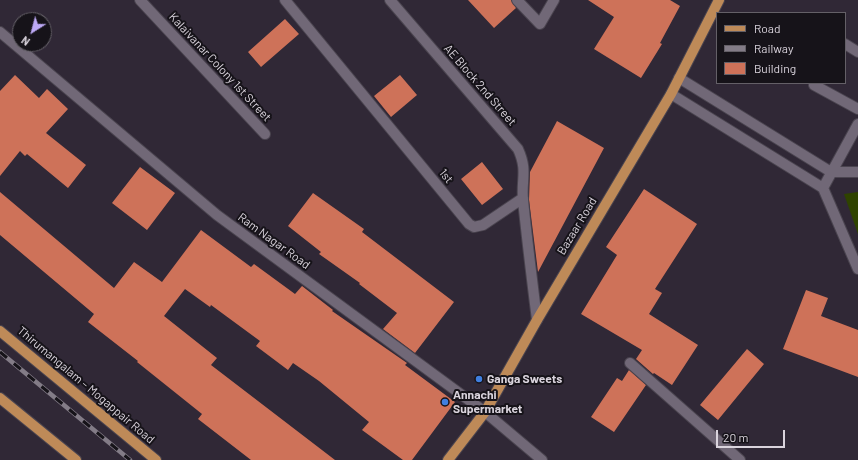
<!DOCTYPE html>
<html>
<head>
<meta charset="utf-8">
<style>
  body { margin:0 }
  #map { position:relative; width:858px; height:460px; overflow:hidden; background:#302836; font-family:Barlow,sans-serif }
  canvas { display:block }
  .legend { position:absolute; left:716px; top:12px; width:130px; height:72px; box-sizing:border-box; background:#161319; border:1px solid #646067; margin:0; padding:5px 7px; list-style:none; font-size:12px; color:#dad4dd }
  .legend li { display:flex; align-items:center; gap:8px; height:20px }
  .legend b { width:20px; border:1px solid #646067 }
  .north { position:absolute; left:12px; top:12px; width:40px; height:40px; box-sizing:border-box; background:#161319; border:1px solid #646067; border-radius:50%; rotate:216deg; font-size:11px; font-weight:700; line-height:16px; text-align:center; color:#dad4dd }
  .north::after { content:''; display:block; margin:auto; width:14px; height:18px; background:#bda9f5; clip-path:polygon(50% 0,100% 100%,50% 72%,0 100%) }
  .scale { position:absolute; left:716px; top:430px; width:69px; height:18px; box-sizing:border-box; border:2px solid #dad4dd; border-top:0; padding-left:5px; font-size:12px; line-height:14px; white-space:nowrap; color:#dad4dd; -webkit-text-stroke:3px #161319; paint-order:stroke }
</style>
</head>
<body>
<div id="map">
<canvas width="858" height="460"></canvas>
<ul class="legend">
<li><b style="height:5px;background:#be8a58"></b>Road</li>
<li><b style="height:5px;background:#837c87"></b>Railway</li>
<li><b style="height:11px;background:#ce7259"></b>Building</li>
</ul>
<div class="north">N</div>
<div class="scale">20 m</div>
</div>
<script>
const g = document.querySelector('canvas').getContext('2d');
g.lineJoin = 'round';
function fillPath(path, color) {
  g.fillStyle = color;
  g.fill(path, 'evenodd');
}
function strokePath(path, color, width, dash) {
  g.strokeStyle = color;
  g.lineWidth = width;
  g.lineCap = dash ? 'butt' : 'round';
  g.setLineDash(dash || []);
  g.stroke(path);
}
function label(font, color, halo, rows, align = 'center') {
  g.font = font + ' Barlow,sans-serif';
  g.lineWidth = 4;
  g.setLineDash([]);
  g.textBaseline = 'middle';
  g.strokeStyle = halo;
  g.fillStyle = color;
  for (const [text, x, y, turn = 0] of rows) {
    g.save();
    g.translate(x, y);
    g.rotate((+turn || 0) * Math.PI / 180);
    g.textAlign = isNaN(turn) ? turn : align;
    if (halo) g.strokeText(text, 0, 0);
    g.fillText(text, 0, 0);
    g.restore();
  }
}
fillPath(new Path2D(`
  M858,192v42l-14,-40z`), '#2f4300');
fillPath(new Path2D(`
  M468,0h43l5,8 -22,20z
  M588,0h82l10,6 -20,37 2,1 -21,34 -47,-29 20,-32z
  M285,19l14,15 -38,33 -13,-15z
  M15,75l24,23 8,-9 21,20 -22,24 40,32 -18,23 -41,-34 -2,2 -5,-5 -20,25v-85z
  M400,75l17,20 -26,22 -17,-21z
  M557,121l47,27 -66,124 -9,-72 1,-28z
  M482,162l21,27 -21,16 -21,-26z
  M140,167l35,26 -28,37 -35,-27z
  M644,189l53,35 -42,65 7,4 -13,21 49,31 -26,40 -18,-12 -1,1 -17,-15 6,-9 -61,-36 36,-59 -11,-8z
  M0,192l114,96 20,-26 28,20 39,-52 50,37 3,-3 41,30 7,-8 31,24 -1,1 75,52 -2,2 50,37 -43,58h-9l-41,-30 7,-8 -50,-41 -26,-18 -5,7 -32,-24 4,-5 -49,-36 -1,2 -25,-18 -21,27 53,42 -6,7 124,95h-84l-53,-41 4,-5 -65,-52 1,-1 -50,-39 6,-8 -94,-79z
  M313,193l51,36 -2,3 92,70 -39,51 -32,-24 14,-16 -38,-29 1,-1 -41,-29 2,-2 -33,-26z
  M806,290l22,8 -7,18 37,14v47l-75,-28z
  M747,349l17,15 -46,56 -18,-15z
  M629,370l17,15 -32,47 -23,-15 26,-39 5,3z`), '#ce7259');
const minor = new Path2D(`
  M140,0l125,134
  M285,0l184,224 5,3 9,-2 40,-27
  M390,0l128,149c10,22 3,30 5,51 4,40 9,80 14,120
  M517,0l23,24 14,-24
  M0,32l217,183 268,197 57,48
  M845,44l13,8
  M679,78l152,94h27
  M814,85l44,24
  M671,94l152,94 35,81
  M823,188l35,-64
  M630,363l110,97`);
const major = new Path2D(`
  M0,331l156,129
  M0,398l76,62
  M448,460l37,-48 52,-92 134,-226 48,-94`);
strokePath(minor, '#4a444f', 12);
strokePath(major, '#4a444f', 12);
strokePath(minor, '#716877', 10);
strokePath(major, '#be8a58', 10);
const rail = new Path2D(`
  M0,352l130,108`);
strokePath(rail, '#837c87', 4.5);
strokePath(rail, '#161319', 3, [9]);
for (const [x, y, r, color] of [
  [479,379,4,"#3f7fe0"],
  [445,402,4,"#3f7fe0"]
]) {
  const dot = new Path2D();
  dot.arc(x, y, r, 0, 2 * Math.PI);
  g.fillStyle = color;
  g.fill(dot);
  strokePath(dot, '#161319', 1.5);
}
label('12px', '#dad4dd', '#161319', [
  ["Kalaivanar Colony 1st Street",220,67,47],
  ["AE Block 2nd Street",480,85,49],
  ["1st",446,176,51],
  ["Bazaar Road",577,226,-59],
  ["Ram Nagar Road",274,241,36],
  ["Thirumangalam – Mogappair Road",86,385,40]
]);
label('bold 12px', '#dad4dd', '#161319', [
  ["Ganga Sweets",487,379],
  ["Annachi",453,395],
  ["Supermarket",453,409]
], 'left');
</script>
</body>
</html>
